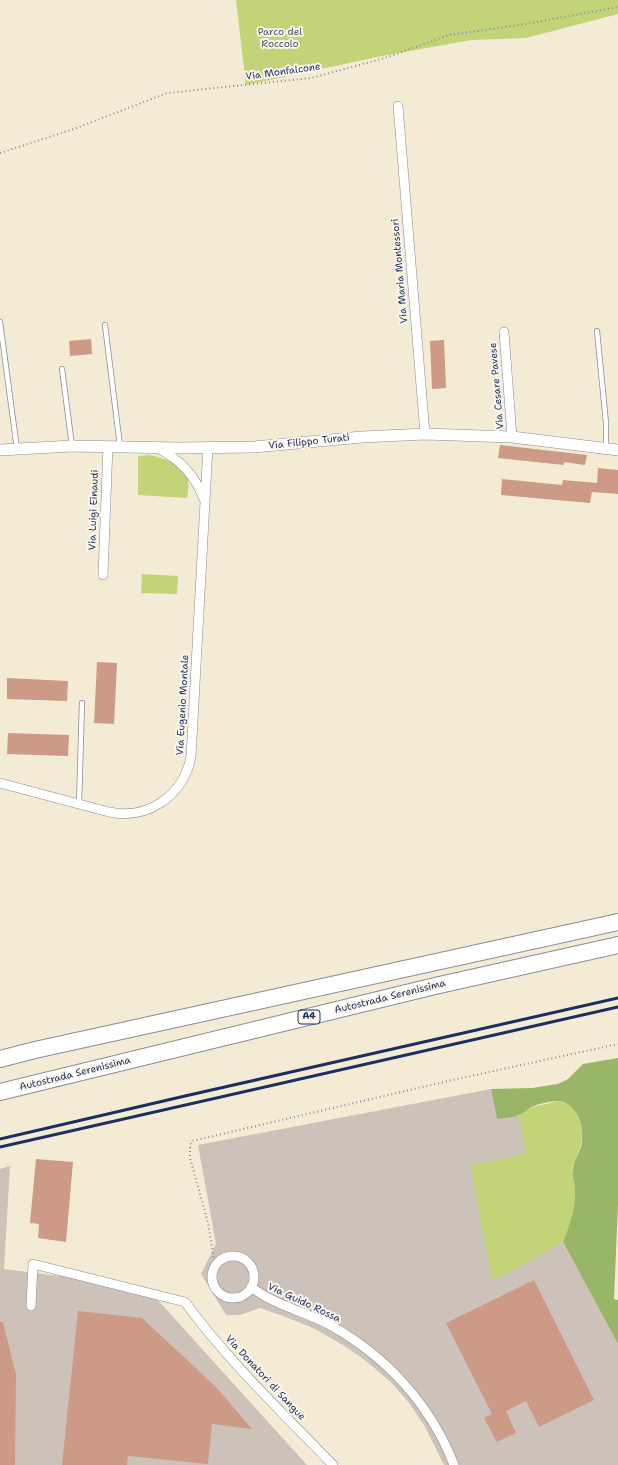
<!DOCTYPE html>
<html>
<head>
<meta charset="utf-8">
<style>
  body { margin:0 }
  canvas { display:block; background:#f3ebd4 }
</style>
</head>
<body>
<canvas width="618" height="1465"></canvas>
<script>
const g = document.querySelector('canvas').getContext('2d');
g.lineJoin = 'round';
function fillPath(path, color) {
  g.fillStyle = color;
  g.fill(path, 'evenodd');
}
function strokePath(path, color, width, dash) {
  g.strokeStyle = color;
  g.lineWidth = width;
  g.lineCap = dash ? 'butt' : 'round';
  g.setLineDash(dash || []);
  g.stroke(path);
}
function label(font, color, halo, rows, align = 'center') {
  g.font = font + ' "Shantell Sans",sans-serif';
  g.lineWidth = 4;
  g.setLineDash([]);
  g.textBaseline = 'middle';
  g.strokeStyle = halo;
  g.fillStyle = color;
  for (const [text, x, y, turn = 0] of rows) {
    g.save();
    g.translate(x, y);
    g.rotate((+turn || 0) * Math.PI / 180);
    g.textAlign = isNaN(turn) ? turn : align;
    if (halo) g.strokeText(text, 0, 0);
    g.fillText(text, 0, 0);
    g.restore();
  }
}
fillPath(new Path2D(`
  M491,1089l6,30 22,-4 8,39 -35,127 71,-39 55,102v121h-174l-20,-40 -15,-22 -18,-21 -25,-21 -23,-16 -30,-17 -33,-13 -20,-7 -20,7h-14l-25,-41 15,-30 -18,-99z
  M10,1166l-6,103 142,18 161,178h-307v-296z`), '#ccc2b9');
fillPath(new Path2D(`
  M236,0h382v14l-92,24 -55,2 -89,16 -136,29z
  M149,455c13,2 34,10 39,24 1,5 0,13 -1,19l-49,-3v-39z
  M142,574l36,2 -1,18 -36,-1z
  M559,1101c5,2 12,4 16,8 6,9 9,26 6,35 -2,9 -8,18 -9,26 0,6 2,10 3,15 3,14 -4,44 -12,56 -3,5 -61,35 -71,40l-22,-116 56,-11 -7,-39 13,-8z`), '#c2d477');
fillPath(new Path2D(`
  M618,1058v147l-4,94 4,1v44l-55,-102c7,-17 13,-34 12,-53 0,-8 -4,-13 -2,-21 1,-9 8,-17 9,-26 2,-16 -4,-39 -24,-41 -7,0 -20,3 -27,6 -4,3 -8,7 -13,8 -6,3 -14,3 -21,4l-6,-30 41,-1 26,-4 10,-5 15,-15z`), '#99b668');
fillPath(new Path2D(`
  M91,339l1,15 -22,2 -1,-15z
  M444,340l2,48 -14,1 -2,-48z
  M500,445l87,10 -2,10 -21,-3v3l-66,-7z
  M598,468l20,2v24l-26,-2 -2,11 -89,-8 1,-16 60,6 1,-5 34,3z
  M97,662l20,1 -3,61 -20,-1z
  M7,678l61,3 -1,20 -60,-2z
  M8,733l61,2 -1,21 -61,-2z
  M36,1159l37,3 -7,80 -28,-4 1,-14 -9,-1z
  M534,1280l60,120 -55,27 -13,-26 -20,10 10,22 -19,9 -13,-24 8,-4 -46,-91z
  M78,1311l64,7 74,69 36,42 -40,-5 -4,40 -80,-8 -1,9h-65z
  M0,1322h3l13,52 -1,91h-15z`), '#cc9a87');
const service = new Path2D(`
  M0,322l17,127
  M105,325l15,121
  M597,331l9,92v26
  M62,369l10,77
  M79,804l3,-101`);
const minor = new Path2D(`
  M398,106l27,328
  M504,332l8,105
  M157,448c23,11 38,27 47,51
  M103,575l5,-129
  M0,783l109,29c39,8 74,-16 82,-55l17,-310
  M212 1277a21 21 0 1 1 42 0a21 21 0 1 1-42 0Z
  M251,1287c23,18 53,24 79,38 56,31 101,80 124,140
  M31,1306l2,-42 152,38c43,59 97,110 148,163`);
const tertiary = new Path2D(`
  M0,450l72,-4 107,2 75,-1 108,-10 63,-3 87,3 106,13`);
const motorway = new Path2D(`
  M0,1059l35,-9 583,-128
  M0,1092l435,-106 183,-41`);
strokePath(service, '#878d99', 6);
strokePath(minor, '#878d99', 10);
strokePath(tertiary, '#878d99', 12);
strokePath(motorway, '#878d99', 18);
strokePath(new Path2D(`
  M0,153l71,-23 96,-37 144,-15 74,-20 64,-23 77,-11 92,-17
  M215,1265l-7,-42 -18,-65v-10l2,-7 256,-60 170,-37`), '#878d99', 2, [1, 3]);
strokePath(service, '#fff', 4.5);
strokePath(minor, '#fff', 9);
strokePath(tertiary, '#fff', 11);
strokePath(motorway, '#fff', 16);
strokePath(new Path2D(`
  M0,1139l185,-43 433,-98
  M0,1147l618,-140`), '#1b2f5e', 3);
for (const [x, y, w] of [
  [309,1017,22]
]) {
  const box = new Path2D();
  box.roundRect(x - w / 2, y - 7, w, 14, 3);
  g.fillStyle = '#fbf7ec';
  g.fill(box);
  strokePath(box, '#1b2f5e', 1);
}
label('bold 9px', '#1b2f5e', null, [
  ["A4",309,1017]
]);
label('10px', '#455864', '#fbf7ec', [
  ["Parco del",280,32],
  ["Roccolo",280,44]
]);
label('10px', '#1b2f5e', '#fbf7ec', [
  ["Via Monfalcone",283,72,-8],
  ["Via Maria Montessori",400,271,-95],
  ["Via Cesare Pavese",497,386,-95],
  ["Via Filippo Turati",309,442,-6],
  ["Via Luigi Einaudi",94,510,-88],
  ["Via Eugenio Montale",183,705,-87],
  ["Autostrada Serenissima",390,997,-14],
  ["Autostrada Serenissima",75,1074,-14],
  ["Via Guido Rossa",304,1303,25],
  ["Via Donatori di Sangue",265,1378,47]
]);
</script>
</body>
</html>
